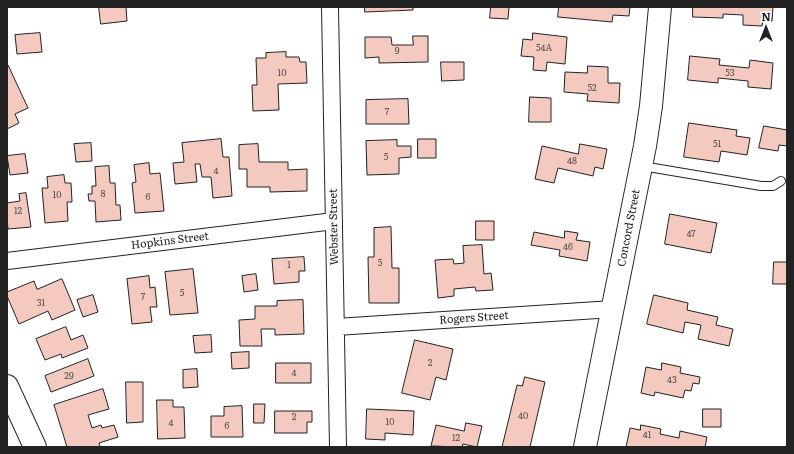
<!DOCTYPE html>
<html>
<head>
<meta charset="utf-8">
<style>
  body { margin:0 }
  #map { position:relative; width:794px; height:454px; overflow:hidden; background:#fff; font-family:Literata,serif }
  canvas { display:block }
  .frame { position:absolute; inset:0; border:8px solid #222; pointer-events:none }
  .north { position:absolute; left:746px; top:8px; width:40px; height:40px; -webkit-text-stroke:3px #fff; paint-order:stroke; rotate:0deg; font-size:11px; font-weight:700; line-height:16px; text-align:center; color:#222 }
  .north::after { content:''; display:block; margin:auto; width:14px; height:18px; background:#222; clip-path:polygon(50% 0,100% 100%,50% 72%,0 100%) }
</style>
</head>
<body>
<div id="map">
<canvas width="794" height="454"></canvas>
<div class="frame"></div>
<div class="north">N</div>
</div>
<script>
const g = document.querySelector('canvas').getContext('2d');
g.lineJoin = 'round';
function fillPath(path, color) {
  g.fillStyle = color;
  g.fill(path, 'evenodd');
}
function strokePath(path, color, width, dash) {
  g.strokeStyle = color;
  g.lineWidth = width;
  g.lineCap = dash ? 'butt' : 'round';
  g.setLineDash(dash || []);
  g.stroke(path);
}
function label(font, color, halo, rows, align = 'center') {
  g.font = font + ' Literata,serif';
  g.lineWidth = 3;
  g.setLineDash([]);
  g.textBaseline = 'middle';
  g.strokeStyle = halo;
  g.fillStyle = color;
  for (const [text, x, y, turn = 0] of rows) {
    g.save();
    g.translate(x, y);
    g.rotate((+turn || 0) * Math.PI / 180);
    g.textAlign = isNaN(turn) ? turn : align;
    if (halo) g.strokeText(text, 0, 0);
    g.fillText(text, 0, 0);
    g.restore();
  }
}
const building = new Path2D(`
  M99,7h27l1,14 -26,3z
  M365,7h48v3l-48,2z
  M491,7h18l-1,12 -18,-1z
  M559,7h71l-1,9 -16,-1 -1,7 -54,-5z
  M693,7h80l-1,14 -9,-1 -1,6 -19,-1v-10l-20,-1v4l-30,-1z
  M40,33l2,19 -25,2 -2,-19z
  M533,33l34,4 -2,27 -18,-2 -1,9 -13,-1 1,-13 -13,-1 2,-17 9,1z
  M413,36h15v26l-49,1v-6l-14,1v-21h26l1,8h21z
  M286,52v5h13l1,5h6l1,21 -29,1 1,26 -26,1 -1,-26h5l-1,-27h10v-5z
  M690,56l30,3 -1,6 30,3 1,-8 23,3 -2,26 -23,-2v-6l-30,-3v5l-30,-3z
  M441,62h23v18l-22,1z
  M7,65h1l20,43 -13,6 4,9 -12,6z
  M588,66l20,1v16h12l-1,20 -32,-2 1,-7 -24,-2 1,-20 22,1z
  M530,97l21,1v24h-22z
  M408,99l1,25h-43v-24z
  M689,123l48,7 -1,6 14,2 -3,17 -26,-4 -2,11 -35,-5z
  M764,126l23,4v16l-8,-1 -1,6 -19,-3z
  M221,139l2,18h6l3,39 -19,2 -2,-21h-9l-2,-13h-5l2,18 -22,2 -2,-21 11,-1 -2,-19z
  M418,139h18v19h-18z
  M397,140v6h14v11l-12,1v16l-32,1 -1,-34z
  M91,143l1,18 -16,1 -2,-18z
  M258,144l1,18h29v8l19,-1v22l-37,1v-5h-23v-18h-8v-24z
  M580,144l27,5 -4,20 -8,-2 -2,9 -35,-8 -4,15 -19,-4 7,-33 36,8z
  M25,154l3,19 -18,2 -3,-19z
  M149,163l1,11 10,-1 4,38 -29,2 -3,-30 4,-1 -2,-17z
  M109,166l1,17h5l1,22h4l1,15 -25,2 -1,-21h-6l-1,-7h4v-8h4l-1,-19z
  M64,175l1,8h6l1,19h-5l1,19 -23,2 -3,-35h6l-1,-11z
  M26,193l5,34 -23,2 -1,-10v-16l13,-2 -1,-7z
  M670,214l47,9 -6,30 -46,-9z
  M476,221h18v19h-18z
  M391,227l1,41h7v35h-30l-1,-46h6v-29z
  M565,231l13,2 -2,7 14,2 -3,19 -28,-5 1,-6 -29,-5 3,-13 30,6z
  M482,245l2,29 7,-1 2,17 -17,1 -1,-4 -21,2v7l-16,2 -3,-38 18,-1 1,5 10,-1 -1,-17z
  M304,257l1,14h-6v11l-25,2 -2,-25z
  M774,262h13v22h-14z
  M193,269l5,44 -28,2 -5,-43z
  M256,274l2,16 -14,2 -2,-16z
  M149,276l1,12 5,-1 2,20h-7l2,15 -20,2 -5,-45z
  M62,279l13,31 -23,10 -4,-9 -29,13 -12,-28v-4l27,-11 3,8z
  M93,295l5,17 -15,5 -6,-17z
  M654,295l34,8 -1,7 31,7 -2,8 17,4 -4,17 -31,-7 3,-14 -16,-3 -2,11 -36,-9z
  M303,300l1,34 -29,1v-6h-14l1,17h-22l-1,-26 16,-1v-13h22v-5z
  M66,327l5,13 12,-5 5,13 -26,10 -1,-4 -16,6 -9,-21z
  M211,335l1,17 -17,1 -2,-17z
  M415,340l38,9 -7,31 -10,-3 -6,23 -28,-7z
  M249,352v16l-17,1 -1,-16z
  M88,359l6,17 -43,16 -6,-16z
  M276,363h35v20h-35z
  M662,363l19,4 -1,6 20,4 -1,7 -6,-1 -2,8 -6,-1 -2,8 -28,-6 -1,4 -13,-3 5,-26 15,3z
  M197,369l1,18 -15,1v-18z
  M525,377l20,5 -15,65h-28l15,-62 5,1z
  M126,382h17v40l-16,1z
  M103,389l6,20 -21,6 4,13 9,-3 1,3 12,-3 4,12 -19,6 1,4h-33l-13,-42z
  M157,400h16v7h11l1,31 -27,1z
  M254,404h11l-1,19h-10z
  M242,406l1,31h-32v-21h13v-9z
  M367,409l47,2 -1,24 -28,-2v7l-19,-1z
  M703,409h18v18h-18z
  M275,411h37v11h-5v11h-32z
  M466,423l16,3 -5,21 -14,-3 -1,3 -31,-1 5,-21 28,6z
  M641,425l20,4 -1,5 19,4 1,-7 27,6 -2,10h-79l4,-19 10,2z`);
fillPath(building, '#f3c9c0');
strokePath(building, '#222', 1);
const lane = new Path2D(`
  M642,166l119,20h12l8,-5`);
const street = new Path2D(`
  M330,7l8,440
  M7,261l327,-40
  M336,327l277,-18`);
const secondary = new Path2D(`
  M7,386l28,61
  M585,447l60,-301 6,-40 9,-99`);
strokePath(lane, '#222', 10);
strokePath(street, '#222', 18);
strokePath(secondary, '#222', 24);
strokePath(lane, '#fff', 8);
strokePath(street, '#fff', 16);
strokePath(secondary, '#fff', 22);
label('9px', '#564c4a', null, [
  ["54A",544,48],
  ["9",397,51],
  ["10",282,73],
  ["53",730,73],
  ["52",592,88],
  ["7",387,112],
  ["51",717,144],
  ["5",386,157],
  ["48",572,161],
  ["4",216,171],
  ["8",103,194],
  ["10",57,195],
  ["6",148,197],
  ["12",18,211],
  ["47",691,234],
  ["46",568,247],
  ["5",380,263],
  ["1",289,265],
  ["5",182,293],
  ["7",143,297],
  ["31",41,303],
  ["2",430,363],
  ["4",294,373],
  ["29",69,376],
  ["43",672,380],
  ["40",523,416],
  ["2",294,417],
  ["10",390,422],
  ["4",171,423],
  ["6",227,426],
  ["41",647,435],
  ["12",456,438]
]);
label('11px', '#222', '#fff', [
  ["Webster Street",334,227,-91],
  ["Concord Street",629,228,-79],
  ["Hopkins Street",170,241,-7],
  ["Rogers Street",474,318,-4]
]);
</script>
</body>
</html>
